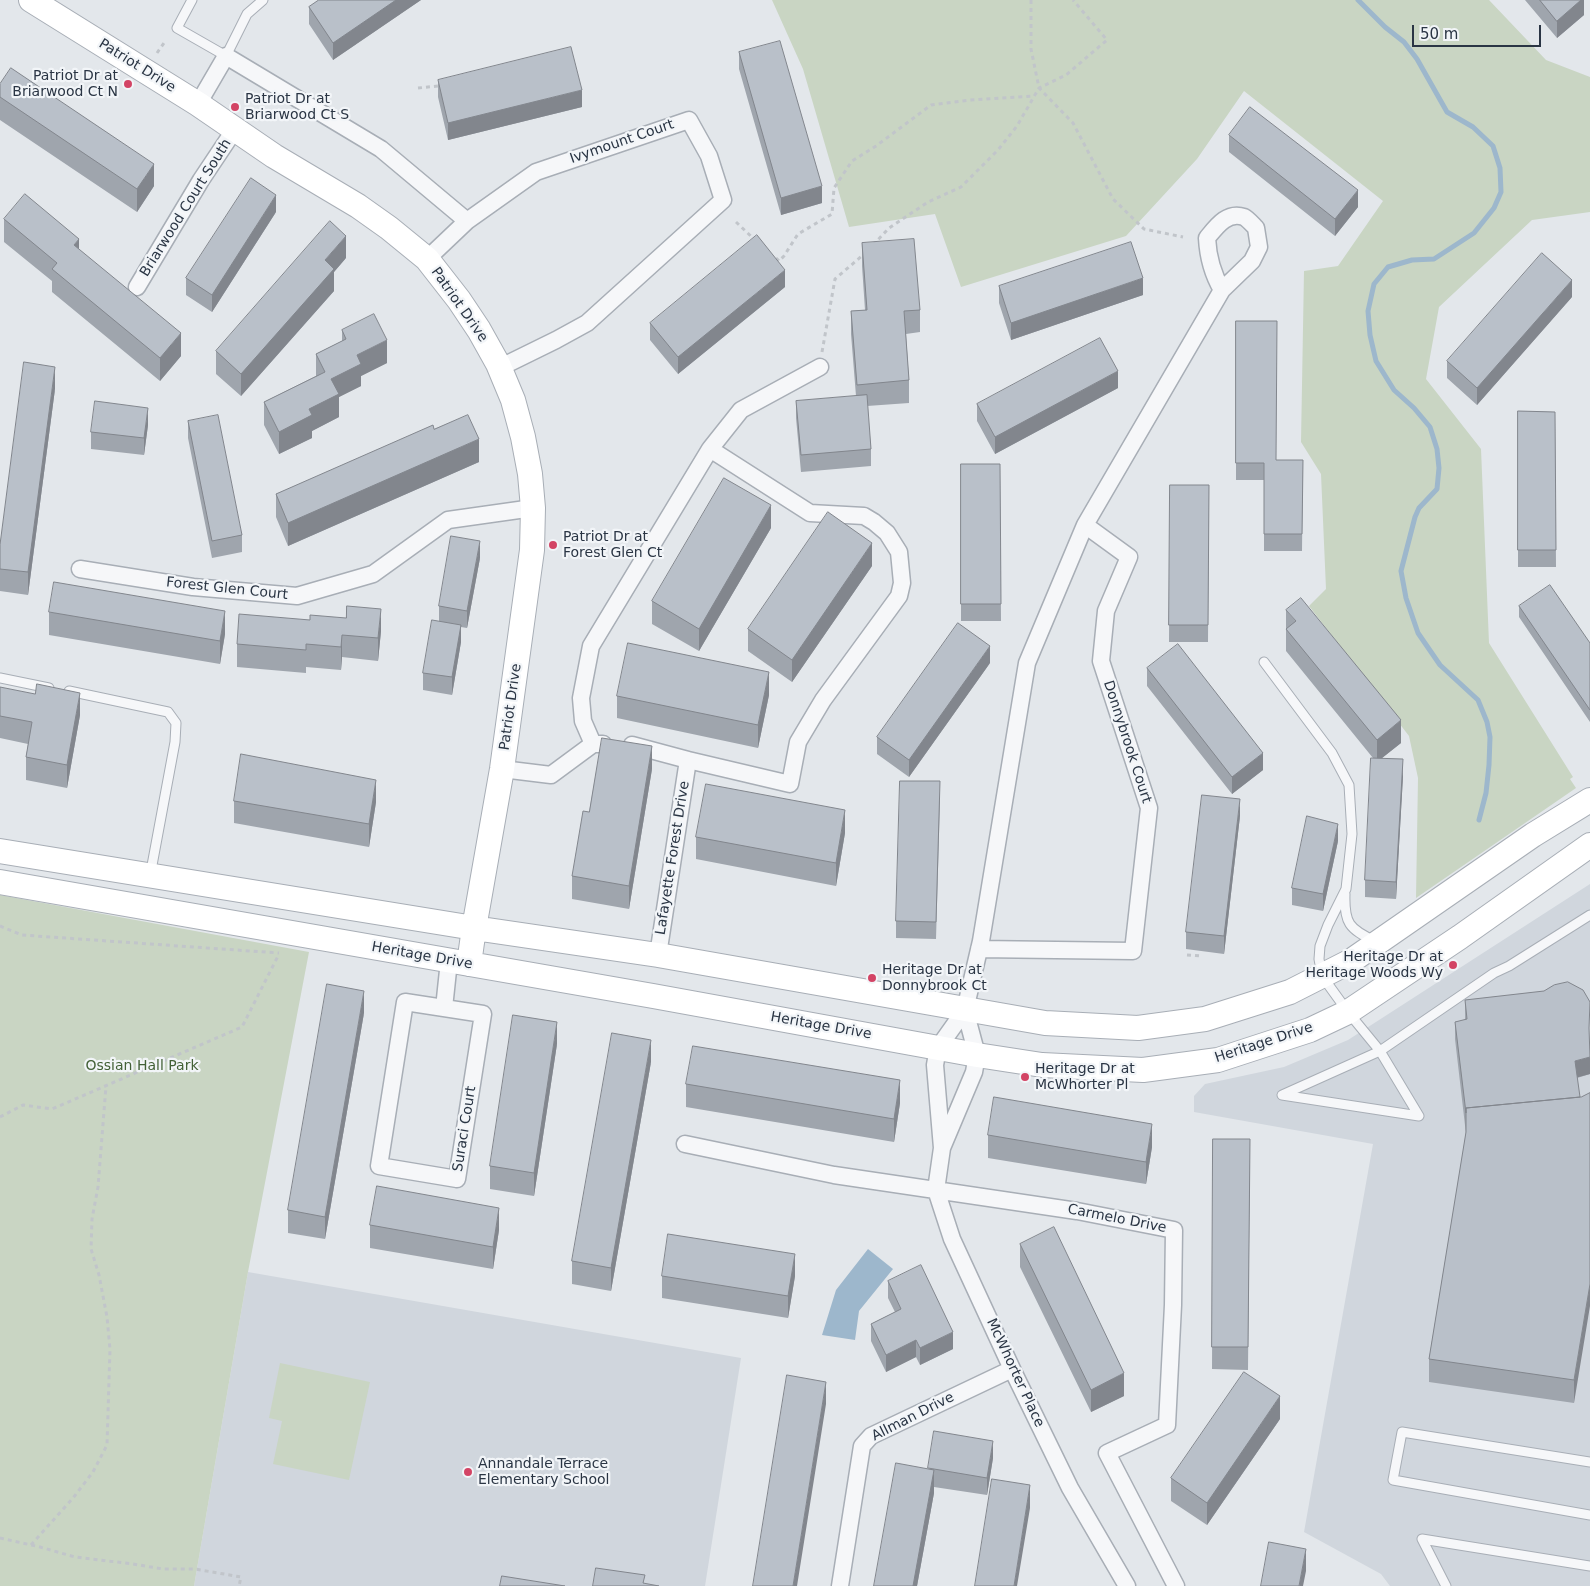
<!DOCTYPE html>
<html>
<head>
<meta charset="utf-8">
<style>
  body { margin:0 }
  #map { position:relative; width:1590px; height:1586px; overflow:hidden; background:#e3e7eb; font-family:"DejaVu Sans",sans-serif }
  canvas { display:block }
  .scale { position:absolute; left:1412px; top:25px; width:129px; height:22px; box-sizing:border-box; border:2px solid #2a3544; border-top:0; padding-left:6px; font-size:15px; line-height:18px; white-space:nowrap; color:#2a3544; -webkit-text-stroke:4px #f2f5f8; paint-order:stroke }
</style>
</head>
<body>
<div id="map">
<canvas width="1590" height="1586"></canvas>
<div class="scale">50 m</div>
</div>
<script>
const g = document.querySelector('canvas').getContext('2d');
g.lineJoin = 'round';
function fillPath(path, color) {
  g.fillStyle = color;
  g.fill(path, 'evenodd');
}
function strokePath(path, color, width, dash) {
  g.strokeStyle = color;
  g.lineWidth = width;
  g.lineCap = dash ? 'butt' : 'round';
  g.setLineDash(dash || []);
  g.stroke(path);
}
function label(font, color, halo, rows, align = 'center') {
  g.font = font + ' "DejaVu Sans",sans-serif';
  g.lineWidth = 4.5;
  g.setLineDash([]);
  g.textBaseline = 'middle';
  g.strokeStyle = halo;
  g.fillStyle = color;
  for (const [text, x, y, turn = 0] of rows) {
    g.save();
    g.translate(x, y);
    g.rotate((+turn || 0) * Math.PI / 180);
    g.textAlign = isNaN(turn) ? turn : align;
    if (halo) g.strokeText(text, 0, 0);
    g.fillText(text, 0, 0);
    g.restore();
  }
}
fillPath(new Path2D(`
  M1590,884v702h-200l-9,-12 -77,-42 69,-388 -179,-32v-16l11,-12 79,-17 64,-27z
  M248,1272l493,86 -36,228h-511z`), '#d0d6dd');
fillPath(new Path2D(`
  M772,0h717l57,60 44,17v135l-58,8 -93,87 -13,72 55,70 8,194 84,134 -3,2 6,9 -160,110 2,-120 -9,-42 -100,-130 17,-17 -5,-115 -20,-32 3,-171 34,-5 45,-65 -139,-110 -47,68 -71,77 -165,51 -26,-73 -86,13 -46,-158z
  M0,895l309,57 -61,320 -54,314h-194z
  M280,1363l90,19 -21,98 -76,-16 9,-43 -13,-3z`), '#c9d5c3');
fillPath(new Path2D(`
  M868,1249l25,20 -34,42 -4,29 -33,-5 14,-45z`), '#9db7cc');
strokePath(new Path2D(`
  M1358,0l27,27 19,15 13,17 30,53 26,15 20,19 7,22 1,24 -7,16 -20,25 -40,26 -22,1 -24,7 -14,17 -6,27 2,24 6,26 18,29 20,18 16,19 7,22 2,19 -2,21 -18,19 -4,9 -14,54 5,27 12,35 22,32 38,35 9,22 3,15 -1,28 -3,28 -7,27`), '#9db7cc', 5);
const lane = new Path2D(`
  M192,0l-15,28 49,28 21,-42 16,-14
  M1264,662l68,91 17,32 3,49 -6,55 -18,36 -8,21 -1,13 3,17 26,36 32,39 114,-78 15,-7 81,-51
  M0,678l49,10
  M69,691l99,21 8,11 -1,19 -25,134
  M1345,894c-1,29 4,35 30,47
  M1380,1051l39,65 -137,-21z
  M1590,1462l-188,-30 -9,48 197,35
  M1446,1586l-24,-47 168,27`);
const street = new Path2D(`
  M198,104l28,-48 155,93 86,72
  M427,259l40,-38 69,-49 153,-52 20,36 14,44 -136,123 -31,17 -57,28
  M137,287l64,-107 34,-51
  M710,449l31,-39 79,-43
  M80,569l113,18 104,9 76,-22 75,-54 85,-12
  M593,744l-10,-23 -2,-23 10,-52 119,-197 100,64 54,3 10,6 13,11 12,19 3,31 -3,13 -76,104 -25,42 -8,42 -102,-24
  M632,745l56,15 -30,195
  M502,769l49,6 42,-31h10
  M979,949l154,2 16,-143 -48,-147 5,-50 23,-54 -44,-32 137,-235 30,-29 7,-14 -3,-19c-3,-3 -8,-9 -12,-11 -17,-6 -28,10 -37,21 1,19 5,35 15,52
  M444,1008l39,6 -26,165 -78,-13 26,-164 39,6 5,-47
  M965,1010l12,45 -3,17 -32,76 -6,42 16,49 60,130 58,119 57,98
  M685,1144l149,31 243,36 97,19 -1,75 -6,120 -60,28 69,133
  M942,1148l-7,-83 3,-17 27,-38 16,-69 46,-278 58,-138
  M840,1586l22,-140 9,-10 141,-67`);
const secondary = new Path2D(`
  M31,0l167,104 76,52 84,50 31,22 38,31 32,41 20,30 19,34 15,36 10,37 7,37 3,34 -1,42 -30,219 -28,159 -5,36
  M0,851l474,77 184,27 387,68 93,5 67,-9 85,-27 61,-31 182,-126 57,-35
  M0,882l653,114 324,59 65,10 101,5 75,-10 92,-30 38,-18 112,-75 130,-92`);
strokePath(lane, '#a8aeb6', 11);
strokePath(street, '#a8aeb6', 19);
strokePath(secondary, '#a8aeb6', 26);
strokePath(new Path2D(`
  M1031,0v49l8,39 34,35 40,76 31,30 39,8
  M157,53l7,-10
  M418,88l21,-2
  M736,222l20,19
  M873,245l16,-17 39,-26 33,-15 37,-37 19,-24 22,-38 27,-13 41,-35 -34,-40
  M776,258l3,3 5,-5 14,-22 34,-20 2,-26 18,-27 24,-15 55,-41 39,-5 64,-4
  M822,352l13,-73 28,-24
  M0,926l22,9 257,18
  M1187,955l14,1
  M0,1117l23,-12 29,4 190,-82 37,-73
  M0,1538l40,9 35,10 58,7 30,5h32l46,8 -2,9
  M31,1545l42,-47 20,-26 14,-27 3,-96 -3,-32 -8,-42 -8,-26 1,-30 6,-32 8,-101`), '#c1c5ca', 3, [4, 4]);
strokePath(lane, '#f6f7f9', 9);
strokePath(street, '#f6f7f9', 16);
strokePath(secondary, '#fff', 24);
fillPath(new Path2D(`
  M319,0h102l-88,60 -24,-36v-17z
  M1525,0h59v15l-27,23z
  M739,52l83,151 -41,12 -42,-146z
  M438,80l144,27 -134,33 -10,-43z
  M0,84l154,102 -17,26 -137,-92z
  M1229,135l129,72 -23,29 -106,-84z
  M276,212l-64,100 -26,-17v-17z
  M4,219l75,30 102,107 -21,25 -108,-89v-11l-48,-39z
  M862,243l58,67v22l-14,2 3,46v23l-42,3 4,43v17l-70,6 -5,-54v-17l60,-5 -5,-62v-23l14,-1 -3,-44z
  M346,258l-12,14v19l-93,105 -25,-22v-23z
  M999,286l144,9 -132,45 -12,-37z
  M785,287l-107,87 -28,-34v-17z
  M1572,297l-95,108 -30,-27v-17z
  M1236,321l40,139h27l-1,91h-38v-71h-28z
  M342,330l45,33 -26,13v10l-22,11v20l-27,14v7l-33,16 -15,-29v-23l52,-26v-22l26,-13z
  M1118,388l-123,66 -18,-33v-17z
  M55,389l-27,206 -28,-4v-46z
  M1518,411l37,1 1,155h-38z
  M188,421l54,114v17l-30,6 -24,-120z
  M148,425l-4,30 -53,-6v-17z
  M434,429l45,33 -191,84 -12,-29v-23z
  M961,464h39l1,157h-40z
  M1170,485h39l-1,157h-39z
  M771,528l-72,123 -47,-27v-23z
  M480,558l-13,70 -6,-1v15l-9,53 -29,-5v-17l16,-52v-15z
  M872,566l-80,116 -44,-31v-22z
  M1519,606l71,37v79l-71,-105z
  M1286,610l115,133 -19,15 21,18 -7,123 -31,-2v-17l8,-122 -87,-107z
  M49,612l176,22 -5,30 -171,-29z
  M381,631l-3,30 -36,-4 -1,13 -35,-3v6l-69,-6v-23z
  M990,663l-81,114 -32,-23v-17z
  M1147,668l116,102 -31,24 -85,-108z
  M0,687l80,28 -13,73 -41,-8v-23l2,-13 -28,-6z
  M769,695l-11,53 -141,-30v-22z
  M652,769l-23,140 -57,-10v-23l17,-64z
  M940,799l-4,140 -40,-1v-17z
  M234,801l142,1 -7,45 -135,-24z
  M1240,816l-16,138 -38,-5v-17z
  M845,833l-9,53 -140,-27v-22z
  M1338,841l-15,70 -31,-6v-17z
  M1465,1000l125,74 -13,4 -3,325 -145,-21v-23l37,-225 -11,-95v-17l10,-2z
  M364,1013l-39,226 -37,-6v-23z
  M557,1044l-23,152 -44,-7v-23z
  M651,1062l-40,229 -39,-7v-23z
  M686,1084l214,19 -6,39 -208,-35z
  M988,1135l164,12 -6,37 -158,-26z
  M1213,1139h37l-2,231 -36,-1z
  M370,1225l129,5 -6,39 -123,-21z
  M1020,1244l104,152 -33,16 -71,-145z
  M662,1276h133l-7,42 -126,-20z
  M888,1281l65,68 -33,16 -4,-8 -30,15 -15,-31v-17l24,-12 -7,-14z
  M1280,1419l-73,106 -36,-24v-23z
  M993,1458l-6,37 -53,-8v6l-17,93h-43l54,-117z`), '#9fa5ad');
fillPath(new Path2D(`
  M396,0h25l-88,60v-17z
  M1581,0h3v15l-27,23v-17z
  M582,90v17l-134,33v-17z
  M154,164v22l-17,26v-23z
  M822,186v17l-41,12v-17z
  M1358,190v17l-23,29v-17z
  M276,195v17l-64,100v-17z
  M346,236v22l-12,14v19l-93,105v-22l84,-114z
  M79,239v22l-5,-16z
  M785,270v17l-107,87v-17z
  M1143,278v17l-132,45v-17z
  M1572,280v17l-95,108v-17z
  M181,333v23l-21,25v-23z
  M387,340v23l-26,13v10l-22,11v20l-27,14v7l-33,16v-22l30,-23 22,-30 26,-24z
  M55,367v22l-27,206v-23z
  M1118,371v17l-123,66v-17z
  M148,408v17l-4,30v-17z
  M479,439v23l-191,84v-23z
  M771,505v23l-72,123v-22z
  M480,541v17l-13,70v-17z
  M872,543v23l-80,116v-22z
  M381,609v22l-3,30v-23z
  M225,611v23l-5,30v-23z
  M461,625v17l-9,53v-18z
  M342,635v22l-1,13v-23z
  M990,646v17l-81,114v-17z
  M769,672v23l-11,53v-23z
  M80,693v22l-13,73v-23z
  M1401,720v23l-24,19v-22z
  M652,746v23l-23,140v-23z
  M1263,753v17l-31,24v-17z
  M1403,759v17l-7,123v-17z
  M376,780v22l-7,45v-23z
  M1240,799v17l-16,138v-18z
  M845,810v23l-9,53v-23z
  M1338,824v17l-15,70v-17z
  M364,991v22l-39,226v-22z
  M557,1022v22l-23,152v-23z
  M651,1040v22l-40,229v-23z
  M1590,1057v17l-15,4v-17z
  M900,1080v23l-6,39v-23z
  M1152,1124v23l-6,37v-22z
  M499,1208v22l-6,39v-22z
  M795,1254v22l-7,42v-22z
  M1590,1284v22l-16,97v-23z
  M953,1332v17l-33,16v-17z
  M916,1340v17l-30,15v-17z
  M1124,1373v23l-33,16v-22z
  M826,1382v22l-29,182h-4z
  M1280,1396v23l-73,106v-22z
  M993,1441v17l-6,37v-17z
  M934,1470v23l-17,93h-4z
  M1030,1485v23l-13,78h-3z
  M1306,1549v22l-3,15h-4z`), '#82868d');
const building = new Path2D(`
  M319,0h77l-63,43 -24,-36z
  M1540,0h41l-24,21z
  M780,41l42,145 -41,12 -42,-146z
  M571,47l11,43 -134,33 -10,-43z
  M11,68l143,96 -17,25 -137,-92v-13z
  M1250,107l108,83 -23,29 -106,-84z
  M251,178l25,17 -64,100 -26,-17z
  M25,194l54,45 -5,6 107,88 -21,25 -108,-89 5,-6 -53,-44z
  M330,221l16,15 -21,24 9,9 -93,105 -25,-23z
  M757,235l28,35 -107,87 -28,-34z
  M914,239l6,71 -16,1 5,69 -52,5 -6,-74 16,-1 -5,-67z
  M1131,242l12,36 -132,45 -12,-37z
  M1542,253l30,27 -95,108 -30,-27z
  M374,314l13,26 -30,15 4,9 -30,15 8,15 -30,15 3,6 -33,17 -15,-30 61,-30 -9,-18 30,-15 -4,-9z
  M1236,321h41l-1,139h27l-1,74h-38v-71h-28z
  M1100,338l18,33 -123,66 -18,-33z
  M24,362l31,5 -27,205 -28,-3v-24z
  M867,395l4,54 -70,6 -5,-54z
  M95,401l53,7 -4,30 -53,-6z
  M1518,411l37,1 1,138h-38z
  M218,415l24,120 -30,6 -24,-120z
  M468,415l11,24 -191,84 -12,-29 157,-69 1,4z
  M961,464h39l1,140h-40z
  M724,478l47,27 -72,124 -47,-28z
  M1170,485h39l-1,140h-39z
  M828,512l44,31 -80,117 -44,-31z
  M451,536l29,5 -13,70 -28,-5z
  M54,582l171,29 -5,30 -171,-29z
  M1550,585l40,58v67l-71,-104z
  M1301,598l100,122 -24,20 -91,-111 10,-8 -10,-11z
  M347,606l34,3 -3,29 -36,-3 -1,12 -35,-3v6l-69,-6 2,-30 71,6v-5l36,3z
  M432,620l29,5 -9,52 -29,-4z
  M958,623l32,23 -81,114 -32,-23z
  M628,643l141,29 -11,53 -141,-29z
  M1178,644l85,109 -31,24 -85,-109z
  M37,684l43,9 -13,72 -41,-8 6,-35 -32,-6v-29l35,7z
  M602,738l50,8 -23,140 -57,-10 11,-65 6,1z
  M241,754l135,26 -7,44 -135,-23z
  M1371,758l32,1 -7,123 -31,-2z
  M900,781h40l-4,141 -40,-1z
  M706,784l139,26 -9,53 -140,-26z
  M1202,795l38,4 -16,137 -38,-4z
  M1307,816l31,8 -15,70 -31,-6z
  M1568,982l15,8 7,12 -1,26 1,29 -15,4 5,36 -114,11v5l-11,-91 12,-3 -2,-19 79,-9 10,-6z
  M327,984l37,7 -39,226 -37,-7z
  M513,1015l44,7 -23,151 -44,-7z
  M612,1033l39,7 -40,228 -39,-7z
  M693,1046l207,34 -6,39 -208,-35z
  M1590,1093v191l-16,96 -145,-21 37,-227v-24l115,-11z
  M994,1097l158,27 -6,38 -158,-27z
  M1213,1139h37l-2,208h-36z
  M377,1186l122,22 -6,39 -123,-22z
  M1054,1227l70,146 -33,17 -71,-146z
  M668,1234l127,20 -7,42 -126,-20z
  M921,1265l32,67 -33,16 -4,-8 -30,15 -15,-31 30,-15 -13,-28z
  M1244,1372l36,24 -73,107 -36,-25z
  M787,1375l39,7 -33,204h-40z
  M934,1431l59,10 -6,37 -59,-10z
  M896,1463l38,7 -21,116h-39z
  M992,1479l38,6 -16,101h-39z
  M1269,1542l37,7 -7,37h-38z
  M596,1568l49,7 -2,8 16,3h-66z
  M502,1576l63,10h-65z`);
fillPath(building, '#b9c0c9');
strokePath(building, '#82868d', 1);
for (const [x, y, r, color] of [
  [128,84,5,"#d34465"],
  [235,107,5,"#d34465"],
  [553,545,5,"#d34465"],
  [1453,965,5,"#d34465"],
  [872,978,5,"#d34465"],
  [1025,1077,5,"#d34465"],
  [468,1472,5,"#d34465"]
]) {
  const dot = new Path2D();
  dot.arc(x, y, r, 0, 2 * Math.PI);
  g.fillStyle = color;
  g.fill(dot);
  strokePath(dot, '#f2f5f8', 2);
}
label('14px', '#2a3544', '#f2f5f8', [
  ["Patriot Drive",137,66,32],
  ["Ivymount Court",622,142,-19],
  ["Briarwood Court South",186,208,-58],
  ["Patriot Drive",459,305,55],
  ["Forest Glen Court",227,589,6],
  ["Patriot Drive",511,707,-82],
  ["Donnybrook Court",1127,742,72],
  ["Lafayette Forest Drive",673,858,-81],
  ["Heritage Drive",422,956,10],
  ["Heritage Drive",821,1026,10],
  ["Heritage Drive",1264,1043,-18],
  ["Suraci Court",465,1129,-81],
  ["Carmelo Drive",1117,1219,11],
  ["McWhorter Place",1015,1373,65],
  ["Allman Drive",913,1417,-27]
]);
label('14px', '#2a3544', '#f2f5f8', [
  ["Patriot Dr at",118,76,"right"],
  ["Briarwood Ct N",118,92,"right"],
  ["Patriot Dr at",245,99],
  ["Briarwood Ct S",245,115],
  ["Patriot Dr at",563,537],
  ["Forest Glen Ct",563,553],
  ["Heritage Dr at",1443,957,"right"],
  ["Heritage Woods Wy",1443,973,"right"],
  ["Heritage Dr at",882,970],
  ["Donnybrook Ct",882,986],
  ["Heritage Dr at",1035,1069],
  ["McWhorter Pl",1035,1085],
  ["Annandale Terrace",478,1464],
  ["Elementary School",478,1480]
], 'left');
label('14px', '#426036', '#f2f5f8', [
  ["Ossian Hall Park",142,1066]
]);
</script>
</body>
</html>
